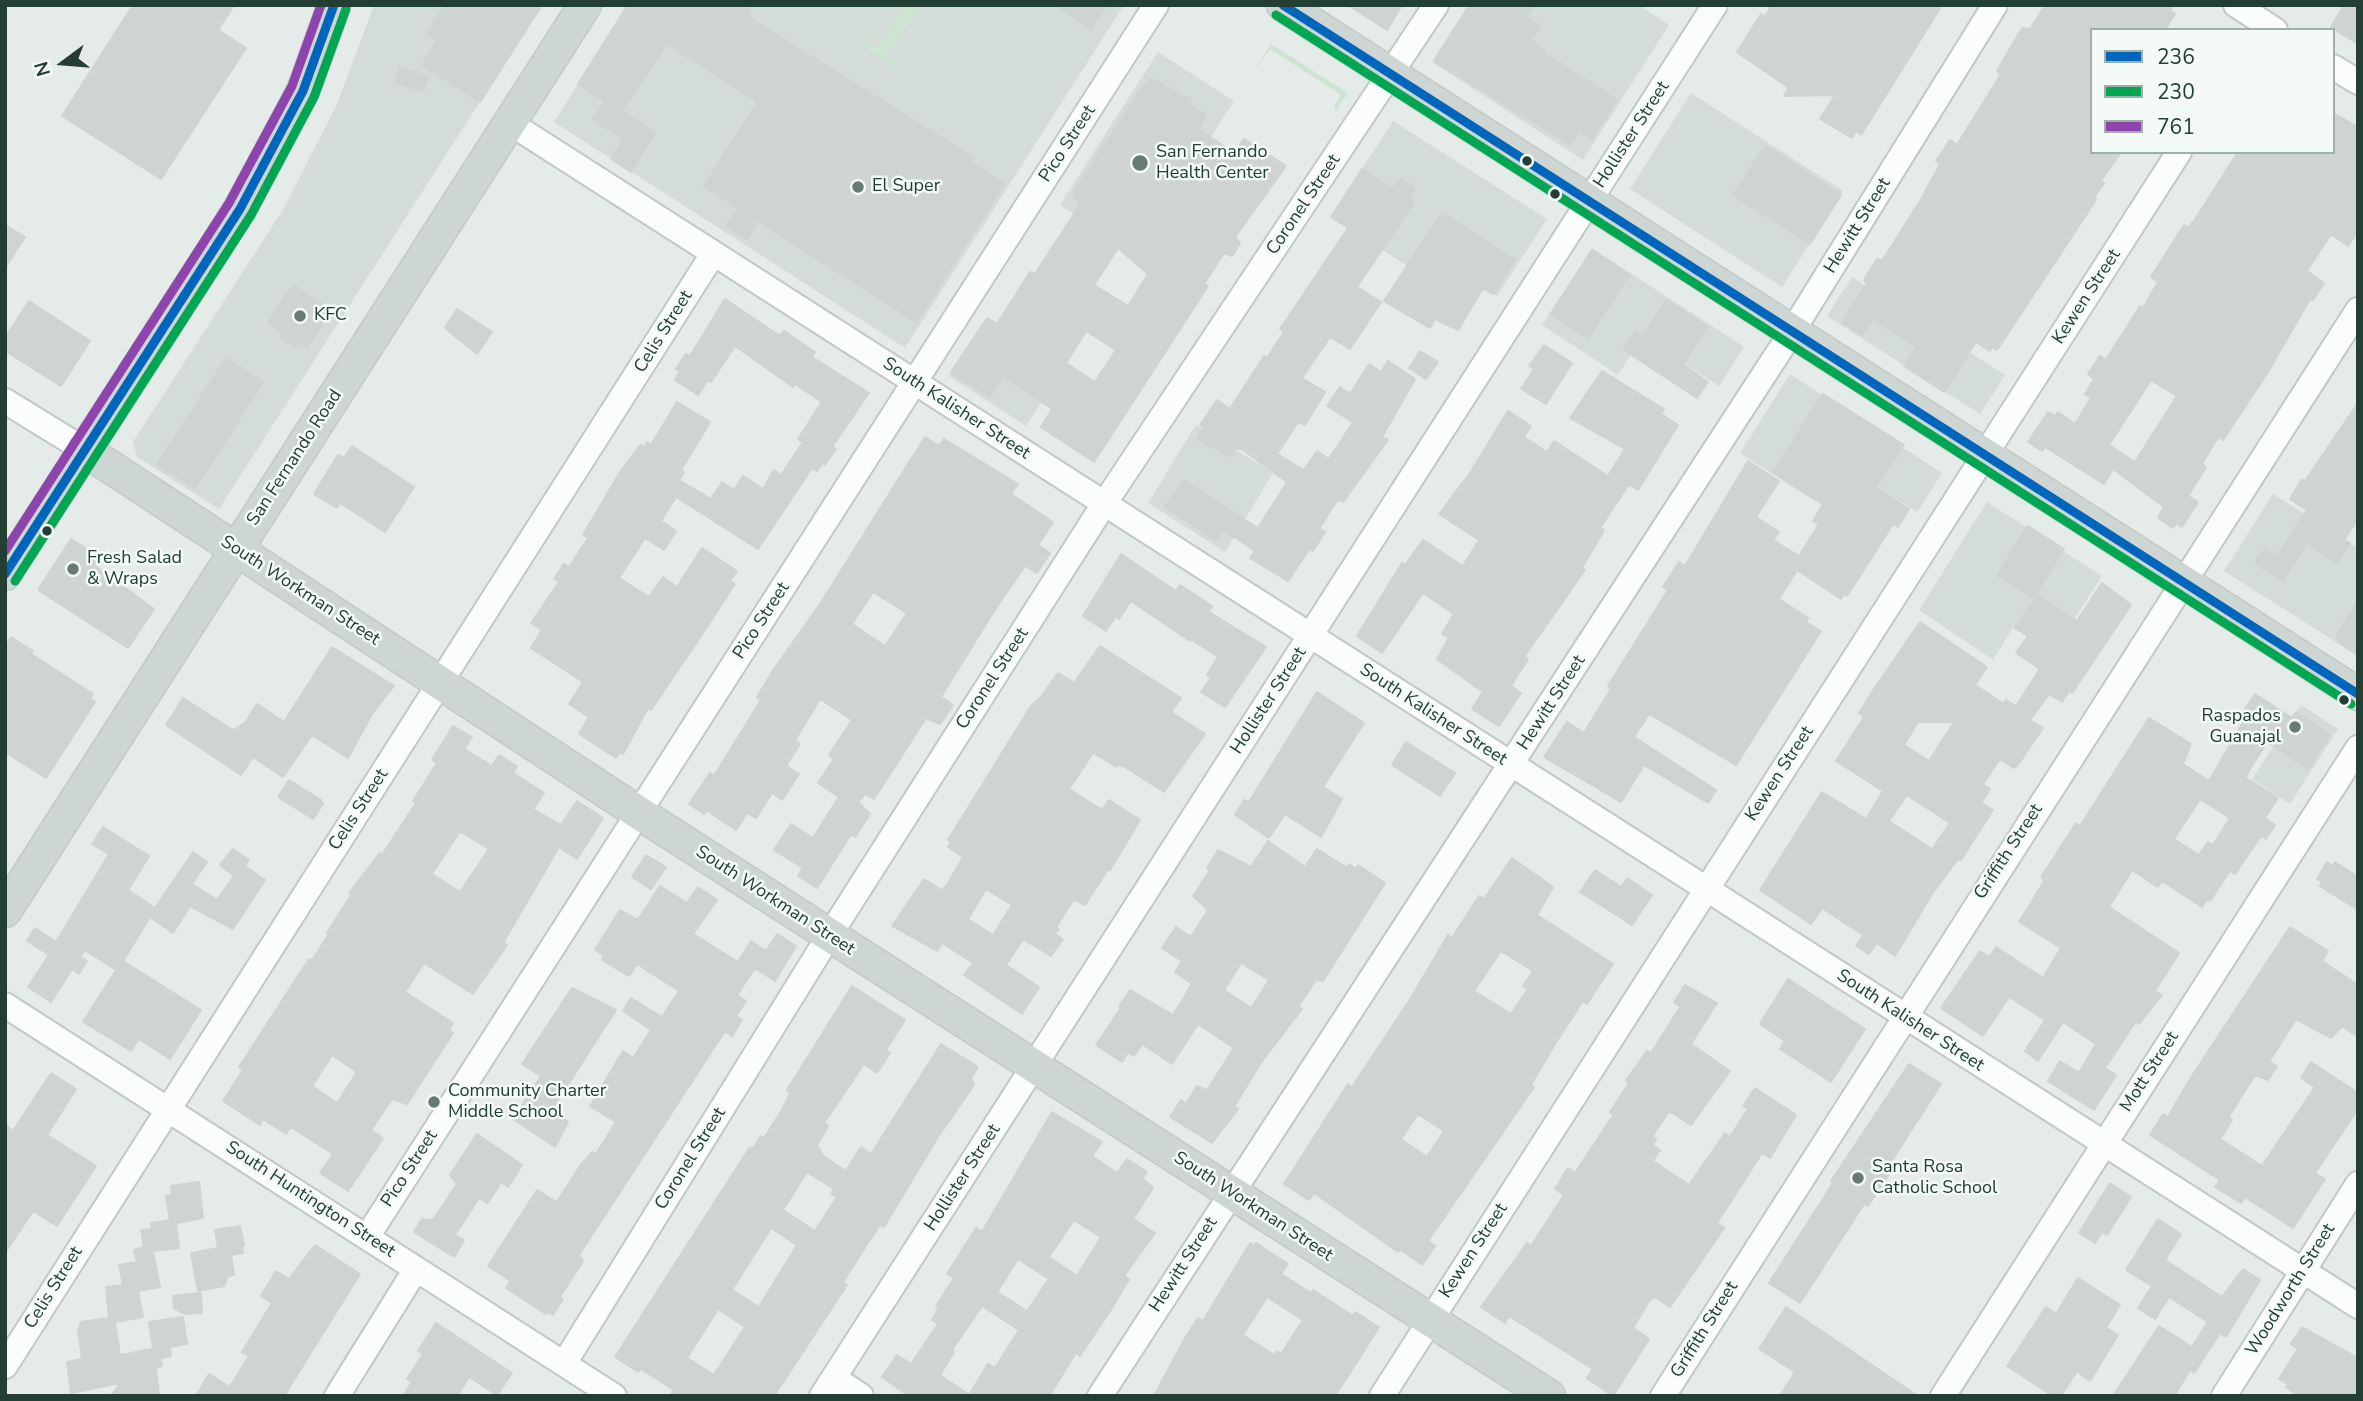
<!DOCTYPE html>
<html>
<head>
<meta charset="utf-8">
<style>
  body { margin:0 }
  #map { position:relative; width:2363px; height:1401px; overflow:hidden; background:#e5ebe8; font-family:"Nunito Sans",sans-serif }
  canvas { display:block }
  .frame { position:absolute; inset:0; border:7px solid #233f34; pointer-events:none }
  .legend { position:absolute; left:2090px; top:28px; width:245px; height:126px; box-sizing:border-box; background:#f4faf6; border:2px solid #a0afa8; margin:0; padding:9px 12px; list-style:none; font-size:21px; color:#233f34 }
  .legend li { display:flex; align-items:center; gap:14px; height:35px }
  .legend b { width:35px; border:2px solid #a0afa8 }
  .north { position:absolute; left:28px; top:28px; width:70px; height:70px; -webkit-text-stroke:5px #f4faf6; paint-order:stroke; rotate:254deg; font-size:19px; font-weight:700; line-height:28px; text-align:center; color:#233f34 }
  .north::after { content:''; display:block; margin:auto; width:24px; height:32px; background:#233f34; clip-path:polygon(50% 0,100% 100%,50% 72%,0 100%) }
</style>
</head>
<body>
<div id="map">
<canvas width="2363" height="1401"></canvas>
<div class="frame"></div>
<ul class="legend">
<li><b style="height:9px;background:#0065bd"></b>236</li>
<li><b style="height:9px;background:#00a651"></b>230</li>
<li><b style="height:9px;background:#8e44ad"></b>761</li>
</ul>
<div class="north">N</div>
</div>
<script>
const g = document.querySelector('canvas').getContext('2d');
g.lineJoin = 'round';
function fillPath(path, color) {
  g.fillStyle = color;
  g.fill(path, 'evenodd');
}
function strokePath(path, color, width, dash) {
  g.strokeStyle = color;
  g.lineWidth = width;
  g.lineCap = dash ? 'butt' : 'round';
  g.setLineDash(dash || []);
  g.stroke(path);
}
function label(font, color, halo, rows, align = 'center') {
  g.font = font + ' "Nunito Sans",sans-serif';
  g.lineWidth = 5;
  g.setLineDash([]);
  g.textBaseline = 'middle';
  g.strokeStyle = halo;
  g.fillStyle = color;
  for (const [text, x, y, turn = 0] of rows) {
    g.save();
    g.translate(x, y);
    g.rotate((+turn || 0) * Math.PI / 180);
    g.textAlign = isNaN(turn) ? turn : align;
    if (halo) g.strokeText(text, 0, 0);
    g.fillText(text, 0, 0);
    g.restore();
  }
}
fillPath(new Path2D(`
  M374,5h168l-323,504 -82,-52 -4,-15 151,-234 53,-104z
  M628,5h496l-219,343 -351,-226z
  M1468,5h171l30,20 -86,135 -151,-98z
  M1158,52l76,49 -98,153 -76,-49z
  M1691,93l152,98 -61,96 -152,-98z
  M1393,121l154,98 -50,77 -76,-48 -12,19 -78,-50z
  M1592,248l152,99 -25,39 -76,-50 -25,39 -76,-50z
  M1852,277l153,98 -25,39 -153,-98z
  M986,320l77,48 -37,58 -77,-50z
  M1790,374l152,99 -25,39 -76,-49 -25,39 -76,-49z
  M1196,425l77,48 -48,79 -77,-49z
  M2273,494l85,54v108l-134,-85z
  M1987,502l115,74 -50,77 -39,-26 -20,33 -74,-50z
  M2301,705l37,24 -48,75 -38,-25z`), '#d4dcd8');
fillPath(new Path2D(`
  M905,5h16l-33,51 9,8 -4,4 -30,-23 2,-5 12,8z
  M1271,44l77,49 -12,18 -2,-5 7,-11 -71,-46 -19,26z`), '#cee4d3');
const building = new Path2D(`
  M133,5h101l-16,25 28,18 -85,131 -99,-63z
  M445,5h97l-62,97 -58,-37 15,-24 -10,-7z
  M628,5h115l8,6 -3,6 226,141 -3,5 33,21 -88,138 -158,-101 -11,18 -21,-13 12,-18 -34,-22 54,-84 -91,-58 -46,67 34,22 -24,39 -20,-13 13,-20 -31,-19 12,-19 -27,-17z
  M1055,5h52l-16,24z
  M1348,5h54l-15,25z
  M1470,5h64l-7,12 13,9 -10,14 15,10 -2,2 74,48 -25,39 -13,-8 -9,13 -136,-83z
  M1772,5h170l-81,130 -5,-4 -4,7 -32,-19 15,-24 -51,1 5,-8 -52,-36 24,-38 4,3z
  M2045,5h129l-4,6 5,3 -10,16h-73v122h29l-20,29 3,2 -10,15 2,2 -99,150 -5,-3 -2,4 -14,-9 -32,50 -40,-26 12,-19 -43,-28 -11,16 -20,-12 25,-40 -3,-3 13,-21 5,2 38,-60 20,-37 -4,-3 14,-21 7,5 44,-71 -4,-3 25,-43 8,1z
  M2344,5h14v39l-27,-17z
  M400,67l29,10 -6,14 -28,-8z
  M1151,79l40,21 -2,4 17,11 -7,15 36,23 9,-14 42,27 -51,71 5,6 -8,13 -8,-3 -20,31 4,2 -114,176 -53,-35 11,-18 -49,-33 -13,21 -39,-25 36,-54 10,6 33,-52 5,2 46,-71 -7,-4 3,-5 -3,-2 70,-107 2,2zM1118,248l30,26 -20,32 -34,-21zM1086,331l30,19 -21,32 -29,-19z
  M2333,113l25,14v104l-10,15 -17,-12 -24,37 17,12 -11,17 -3,-1 -42,73 -45,68 -5,-3 -16,27 4,3 -18,29 10,6 -16,25 -6,-4 -3,5 -15,-10 6,-11 -51,-38 -9,15 -59,-37 -3,4 -14,-9 20,-30 7,4 3,-4 17,12 16,-26 -6,-4 9,-15 -6,-5 12,-18 6,4 34,-54 3,2 15,-26 -7,-5 33,-52 4,3 6,-7 44,-69h95zM2151,380l26,16 -42,66 -26,-17z
  M1765,146l76,49 -31,49 -77,-49z
  M1362,169l31,20 7,-11 15,10 -7,11 6,3 -57,85 24,15 -31,47 -20,-12 -28,41 23,14 -20,33 -7,-3 -21,32 27,16 13,-19 12,8 24,-37 -26,-16 13,-19 10,7 19,-30 12,8 7,-11 27,18 -33,58 6,3 -45,62 -5,-3 -19,30 6,3 -12,19 -3,-3 -22,33 -38,-23 5,-7 -32,-22 -7,11 -51,-33 18,-27 75,48 29,-46 -44,-32 -7,-2 -5,9 -34,-18 7,-12 -4,-2 17,-25 13,9 34,-53 3,2 17,-26 -4,-3 68,-101 -17,-11z
  M1442,213l73,47 -22,34 -10,-6 -25,42 -23,-11 -5,9 -46,-27z
  M5,225l20,12 -20,31z
  M1592,250l37,25 -41,63 -37,-24z
  M293,285l38,25 -24,38 -7,-4 -3,4 -16,-10 3,-4 -16,-11z
  M725,299l55,37 4,-5 31,21 -3,5 57,36 -37,54 4,2 -11,16 -3,-2 -5,8 -5,-3 -54,81 -82,-52 -15,24 15,10 -12,19 -19,-12 -26,40 30,19 14,-20 14,10 25,-39 35,23 -7,10 5,3 -32,49 -52,77 -3,-2 -25,46 -3,-2 -4,6 -37,-24 10,-17 -20,-13 14,-22 -52,-34 11,-18 -11,-7 28,-41 -5,-3 10,-15 5,3 19,-29 -5,-3 37,-63 20,-27 4,2 3,-5 4,3 26,-43 33,20 -29,48 3,2 -5,8 32,19 11,-17 12,8 9,-14 20,13 11,-19 7,5 22,-33 -5,-3 24,-37 -27,-18 -2,3 -58,-41 -24,36 -3,-2 -10,15 -23,-15 5,-9 -4,-2 10,-15 4,2z
  M1666,300l41,26 -24,38 25,18 -11,16 -73,-48 11,-19 8,5z
  M29,301l61,40 -29,45 -56,-35v-13z
  M457,309l35,23 -15,22 -32,-26z
  M1544,345l28,18 -26,41 -25,-15 13,-20 -5,-3z
  M1420,351l18,11 -12,17 -17,-11z
  M226,358l37,24 -68,106 -38,-24z
  M1602,371l62,38 -3,5 17,11 -40,65 -9,-6 -29,44 4,2 -22,38 3,2 -61,87 4,2 -17,27 10,7 -22,33 -27,-17 11,-17 -46,-33 12,-21 -7,-4 12,-20 -31,-21 -41,60 -25,-17 45,-73 3,2 18,-25 40,26 16,-26 -40,-26 31,-41 38,-62 23,15 -7,11 23,15 7,-11 54,35 17,-27 -55,-31z
  M1823,394l81,51 -28,42 33,22 -11,18 -5,-3 -46,72 -3,-2 -3,5 -44,-29 -18,29 29,19 -2,4 15,9 -85,134 -87,-51 -15,23 82,53 -8,13 -64,-38 -23,37 -77,-45 23,-35 17,11 27,-44 -3,-3 60,-96 -5,-3 16,-25 6,4 63,-105 31,20 -23,36 23,15 -6,8 26,16 20,-32 -6,-3 10,-17 -50,-32z
  M2358,403v116l-14,21 6,3 -13,20 -30,-19 -25,37 -27,-18 10,-15 12,8 30,-46 -17,-11 12,-20 3,2z
  M925,437l14,9 5,-7 74,45 -7,10 42,28 -15,23 12,8 -13,20 -12,-7 -31,45 -53,86 12,8 -13,19 -14,-6 -52,81 -9,-5 -7,8 12,12 -15,23 -4,-3 -34,54 -19,-12 5,-8 -29,-18 17,-26 22,14 26,-41 -21,-14 16,-24 -5,-4 23,-35 -32,-21 -25,41 5,4 -14,22 13,8 -17,26 -10,-7 -16,25 -9,-5 -11,17 -30,-20 -2,4 -15,-10 21,-31 4,3 47,-76 -4,-3 17,-28 46,-65zM873,592l34,21 -22,33 -33,-22z
  M352,446l62,41 -29,45 -45,-29 -3,5 -23,-14 24,-39 6,3z
  M2028,526l36,23 -31,49 -36,-23z
  M71,539l28,18 -5,8 60,44 -26,39 -90,-58z
  M1121,554l55,37 4,-6 32,21 -3,6 57,35 -41,60 -24,-15 10,-14 -4,-3 11,-18 -27,-18 -1,2 -59,-40 -12,18 -3,-3 -10,15 -23,-15z
  M2102,583l29,22 -59,88 -3,-2 -7,11 -13,-8 -19,26 13,8 -23,34 -6,6 -14,-9 -17,25 7,5 -9,14 12,7 -32,50 -3,-1 -26,35 -37,62 -18,-13 -8,11 -13,-8 7,-11 -41,-27 -11,16 -51,-34 62,-98 44,27 17,-28 -47,-30 28,-44 -5,-4 13,-21 48,-70 67,45 -12,18 29,19 2,-4 10,6 24,-37 -24,-16 12,-17 -13,-8 22,-33 40,26zM1918,722h36l-25,39 -25,-16zM1907,795l43,28 -18,26 -43,-28z
  M2358,601v54l-19,-12 -2,-9z
  M11,637l22,14 -2,3 62,40 -3,5 5,3 -49,76 -41,-26v-105z
  M1100,646l81,52 -10,14 34,22 -41,58 -39,-25 -7,-3 -1,3 -24,-14 -24,36 33,21 7,-10 31,20 -30,50 -2,-1 -23,36 -11,-6 -18,28 3,2 -4,5 8,5 -12,17 -28,-17 -17,26 33,22 -17,27 -58,-39 9,-12 -31,-20 -5,8 -45,-25 32,-47 18,11 5,-5 16,-28 -15,-10 3,-5 -3,-2 83,-134 10,-9 17,-24 16,10zM986,889l26,16 -19,30 -25,-16z
  M332,647l62,39 -22,28 -24,44 -36,-23 -29,42 -30,-20 -12,18 -75,-50 17,-27 50,32 12,-7 12,-19 27,18z
  M1317,692l47,31 -41,64 19,12 -21,38 -36,-23 -16,24 -34,-23 9,-15 5,2z
  M2255,694l37,24 4,-6 34,23 -22,34 -41,-27 -22,35 33,21 -13,20 10,7 -9,14 -5,-3 -26,38 -5,-3 -20,30 -3,-2 -5,8 -40,-26 -4,6 -26,-17 -23,37 70,46 -24,38 7,4 -23,29 -3,-3 -31,47 11,7 -22,35 -46,-29 12,-20 19,12 17,-29 -33,-22 -25,39 -13,-10 20,-31 -36,-23 -26,39 -42,-28 39,-57 10,6 6,-10 47,31 18,-30 -42,-26 26,-42 -4,-3 10,-15 25,-39 4,3 69,-108 42,26 -8,20 26,17 40,-69 -4,-3zM2200,799l30,19 -17,27 -5,-3 -9,13 -25,-16z
  M453,726l19,11 -8,12 28,17 7,-11 18,11 -4,7 31,20 -11,16 28,16 16,-24 26,17 -26,41 -18,-12 -56,96 4,2 -34,49 -49,-31 -19,29 48,31 -4,7 4,3 -46,71 -15,-5 -21,31 12,8 -35,53 -28,-18 13,-19 -42,-27 -5,7 -23,-15 -3,6 -37,-24 20,-31 -4,-3 70,-108 3,1 17,-26 -2,-1 24,-38 -2,-2 31,-40 2,2 34,-52 -3,-2 24,-38 -5,-3zM460,831l29,18 -29,43 -28,-18zM332,1055l25,17 -20,31 -25,-17z
  M1406,742l49,31 -15,23 -48,-31z
  M289,780l32,20 2,4 -10,15 -35,-22z
  M103,827l46,29 -21,34 27,18 38,-56 14,10 -15,22 25,16 17,-24 -14,-11 13,-16 16,11 -4,6 20,14 -32,49 -43,-23 -17,27 -23,-16 -27,44 78,49 -31,49 -31,-20 -8,12 -48,-29 33,-52 -31,-20 -5,7 7,4 -8,13 -7,-5 -21,33 -23,-15 21,-32 -22,-14 8,-13 21,14 53,-88 -17,-10z
  M1268,841l37,26 12,-18 30,19 2,-4 7,5 2,-4 27,18 -62,98 -7,-1 -18,27 4,2 -42,55 -26,43 4,2 -26,34 -42,-26 11,-17 5,4 11,-18 10,4 27,-42 -36,-24 -26,40 -30,-20 -8,12 -6,-4 -6,10 -26,-17 25,-37 -2,-1 11,-17 43,25 19,-31 -17,-12 7,-11 -20,-13 14,-21 15,10 17,-27 -15,-14 17,-26 -3,-2 11,-18 33,17zM1241,963l28,17 -18,28 -27,-18z
  M646,855l20,12 -15,22 -19,-12z
  M1512,858l41,29 -16,28 76,49 -26,40 -4,-3 -28,43 -24,41 3,2 -106,154 7,5 -13,19 -22,-16 -2,3 -84,-59 -5,7 -25,-16 64,-100 4,3 57,-86 39,-66 4,3 27,-42 5,3zM1501,951l32,20 -10,15 5,3 -17,25 -37,-23zM1418,1114l26,17 -17,26 -26,-18z
  M2327,862l6,4 2,-4 23,15v33l-38,-24 2,-4 -5,-3z
  M1595,870l26,17 6,-9 25,17 -20,30 -52,-33z
  M660,886l27,17 11,-16 19,13 -24,34 45,28 13,-21 15,10 11,-17 19,12 -21,35 -20,-13 -18,27 9,6 -10,15 6,4 -10,16 -7,-5 -146,224 4,6 -23,36 3,2 -10,16 -5,-3 -2,2 -40,-26 5,-7 -23,-15 49,-76 20,12 23,-36 12,-14 4,2 20,-32 -26,-16 33,-55 10,7 18,-28 -28,-19 8,-13 31,19 17,-26 -42,-27 -8,12 -27,-16 2,-4 -9,-6 25,-40 18,10z
  M2290,927l38,24 -6,10 36,24v52l-16,-11 -11,12 -35,-19 -27,43 8,4 -9,14 -13,-5 -27,43 4,2 -12,19 42,27 53,-79 -14,-9 10,-16 47,31v16l-43,64 10,6 -32,49 -48,-31 -4,6 -26,-16 5,-7 -70,-45 13,-21 5,3 22,-38z
  M1788,979l77,50 -34,53 -51,-33 5,-8 -25,-17z
  M1685,985l32,18 -26,41 39,27 -39,54 -22,-14 -17,26 4,2 -3,6 7,5 -7,11 36,24 36,-52 5,4 18,-28 -5,-3 12,-18 41,27 -26,43 -8,-5 -45,70 7,5 -54,79 -15,-10 -5,3 -17,28 16,11 -36,57 -26,-18 6,-9 -84,-53 -4,7 -24,-16 46,-64 4,3 33,-51 -9,-6 13,-21 7,5 39,-59 -4,-2 19,-29 -3,-3 21,-29 4,2 29,-46 -6,-5z
  M852,986l53,34 -19,30 4,3 -13,20 -13,-9 -40,59 4,3 -11,19 6,11 23,15 15,-24 10,7 70,-110 37,23 -7,11 3,7 -36,52 -54,90 -4,-2 -9,13 -28,44 4,3 -73,111h-104l4,-6 -33,-21 -3,3 -23,-15 135,-210 3,2 8,-13 3,2 18,-28 8,-17 -3,-3zM807,1172l27,17 -3,5 6,3 -22,34 -32,-21zM771,1228l26,17 -38,62 -27,-17zM718,1309l27,18 -31,48 -27,-17z
  M572,988l44,22 -65,101 17,11 -13,25 -42,-28 28,-43 -19,-12z
  M1909,1064l32,20 -50,78 4,3 -27,41 -4,-2 -64,99 -31,-20 64,-100 -2,-2z
  M51,1073l25,16 -29,46 49,31 -39,60 -24,-15 -28,42v-128l8,6z
  M1052,1112l50,30 -10,14 25,17 10,-14 20,13 -5,6 11,10 -20,31 22,14 -31,43 5,3 -17,29 -32,48 -4,-3 -27,43h-140l-27,-19 15,-22 14,9 27,-40 -6,-4 7,-12 -3,-2 18,-28 -7,-4 29,-46 6,4zM1074,1220l27,17 -24,39 -28,-19zM1018,1259l31,20 -22,32 -30,-19zM982,1306l37,24 -24,38 -7,-4 -19,31 -29,-20 14,-23 -2,-2z
  M477,1134l45,31 -14,22 -7,-5 -13,21 -9,-5 -24,37 9,5 -10,17 -40,-25 8,-13 11,1 24,-36 -7,-9z
  M199,1182l4,36 -27,5 3,25 -26,3 7,36 -22,4 5,26 -28,5 5,33 33,-6 -4,-27 34,-5 4,27 -17,3 1,9 -10,2 1,8 -6,1 3,29h-48l9,-13 -49,10 -4,-31 15,-3 -4,-29 3,-8 28,-4 -3,-31 17,-2 -4,-20 18,-3 -3,-12 10,-3 -3,-17 11,-1 -1,-6 19,-3 -4,-24 6,-1 -1,-9z
  M2110,1183l21,14 -24,38 -5,-3 -7,11 -16,-10z
  M2158,1219l23,15 -16,26 57,37 21,-28 17,11 -34,57 -6,-4 -26,40 -4,-3 -16,26h-61l46,-70 33,21 16,-25 -39,-25 -14,22 -17,-11 14,-22 -26,-16z
  M240,1226l4,19 -2,1 1,7 -12,2 3,20 -6,1 -4,10 -26,5 -7,-38 27,-5 -3,-18z
  M1250,1243l4,3 2,-3 32,21 -7,10 30,19 2,-3 40,26 2,-4 24,15 -22,35 -22,34h-181l31,-58 13,-20 5,3zM1267,1297l36,23 -22,34 -4,-3 -3,4 -31,-20z
  M315,1245l45,29 -76,122h-88l13,-22 21,13 19,-31 -7,-4 30,-49 -11,-7 15,-25 13,8z
  M2078,1278l42,27 -14,23 12,7 -28,46 -13,-10 -16,25h-8l-46,-30 39,-59 10,7z
  M201,1293l1,20 -17,1 -11,-6 -1,-12z
  M1786,1307l132,89h-138l15,-24 -36,-23z
  M436,1323l76,50 -15,22 -28,-18 -12,19h-54l9,-14 -5,-3 16,-25 -5,-3z
  M2302,1327l56,31v38h-59l-13,-9 2,-3 -9,-5 19,-30 -7,-5z`);
fillPath(building, '#ced4d1');
strokePath(building, '#ced4d1', 2);
const minor = new Path2D(`
  M2236,5l39,25
  M2333,67l25,15
  M510,123l1848,1183
  M5,401l78,48
  M5,1005l609,391
  M367,1237l789,-1232
  M565,1362l264,-426 275,-432 332,-499
  M5,1366l708,-1112
  M834,1378l27,18
  M337,1396l79,-127
  M822,1396l893,-1391
  M1100,1396l693,-1066 202,-325
  M1382,1396l797,-1244
  M1663,1396l695,-1086
  M1943,1396l415,-648
  M2224,1396l134,-212`);
const major = new Path2D(`
  M1283,5l1075,689
  M83,449l556,364 910,583
  M5,574l235,-365 63,-118 31,-86
  M5,911l580,-906`);
strokePath(minor, '#c2c8c5', 28);
strokePath(major, '#c1cac7', 35);
strokePath(minor, '#fbfcfc', 24);
strokePath(major, '#ced6d3', 32);
strokePath(new Path2D(`
  M1283,5l1075,689
  M5,574l235,-365 63,-118 31,-86`), '#0065bd', 9);
strokePath(new Path2D(`
  M1276,15l1075,689
  M15,581l236,-366 63,-118 32,-88`), '#00a651', 9);
strokePath(new Path2D(`
  M5,551l224,-348 63,-117 29,-81`), '#8e44ad', 9);
for (const [x, y, r, color] of [
  [1527,161,6,"#233f34"],
  [1140,163,9,"#677b73"],
  [858,187,7,"#677b73"],
  [1555,194,6,"#233f34"],
  [300,316,7,"#677b73"],
  [47,531,6,"#233f34"],
  [73,569,7,"#677b73"],
  [2344,700,6,"#233f34"],
  [2295,727,7,"#677b73"],
  [434,1102,7,"#677b73"],
  [1858,1178,7,"#677b73"]
]) {
  const dot = new Path2D();
  dot.arc(x, y, r, 0, 2 * Math.PI);
  g.fillStyle = color;
  g.fill(dot);
  strokePath(dot, '#f4faf6', 2.5);
}
label('18px', '#233f34', '#f4faf6', [
  ["Hollister Street",1632,135,-57],
  ["Pico Street",1068,144,-57],
  ["Coronel Street",1304,205,-56],
  ["Hewitt Street",1858,226,-58],
  ["Kewen Street",2087,297,-57],
  ["Celis Street",664,332,-58],
  ["South Kalisher Street",956,409,33],
  ["San Fernando Road",295,458,-57],
  ["South Workman Street",300,591,33],
  ["Pico Street",762,621,-57],
  ["Coronel Street",993,679,-57],
  ["Hollister Street",1269,701,-57],
  ["Hewitt Street",1552,703,-57],
  ["South Kalisher Street",1433,715,33],
  ["Kewen Street",1780,774,-57],
  ["Celis Street",359,810,-57],
  ["Griffith Street",2009,852,-57],
  ["South Workman Street",775,901,33],
  ["South Kalisher Street",1910,1021,33],
  ["Mott Street",2150,1072,-57],
  ["Coronel Street",691,1159,-58],
  ["Pico Street",410,1169,-57],
  ["Hollister Street",963,1178,-57],
  ["South Huntington Street",310,1200,33],
  ["South Workman Street",1253,1207,33],
  ["Kewen Street",1474,1251,-57],
  ["Hewitt Street",1184,1265,-57],
  ["Celis Street",54,1288,-58],
  ["Woodworth Street",2291,1290,-58],
  ["Griffith Street",1705,1330,-58]
]);
label('18px', '#233f34', '#f4faf6', [
  ["San Fernando",1156,153],
  ["Health Center",1156,174],
  ["El Super",872,187],
  ["KFC",314,316],
  ["Fresh Salad",87,559],
  ["& Wraps",87,580],
  ["Raspados",2281,717,"right"],
  ["Guanajal",2281,738,"right"],
  ["Community Charter",448,1092],
  ["Middle School",448,1113],
  ["Santa Rosa",1872,1168],
  ["Catholic School",1872,1189]
], 'left');
</script>
</body>
</html>
